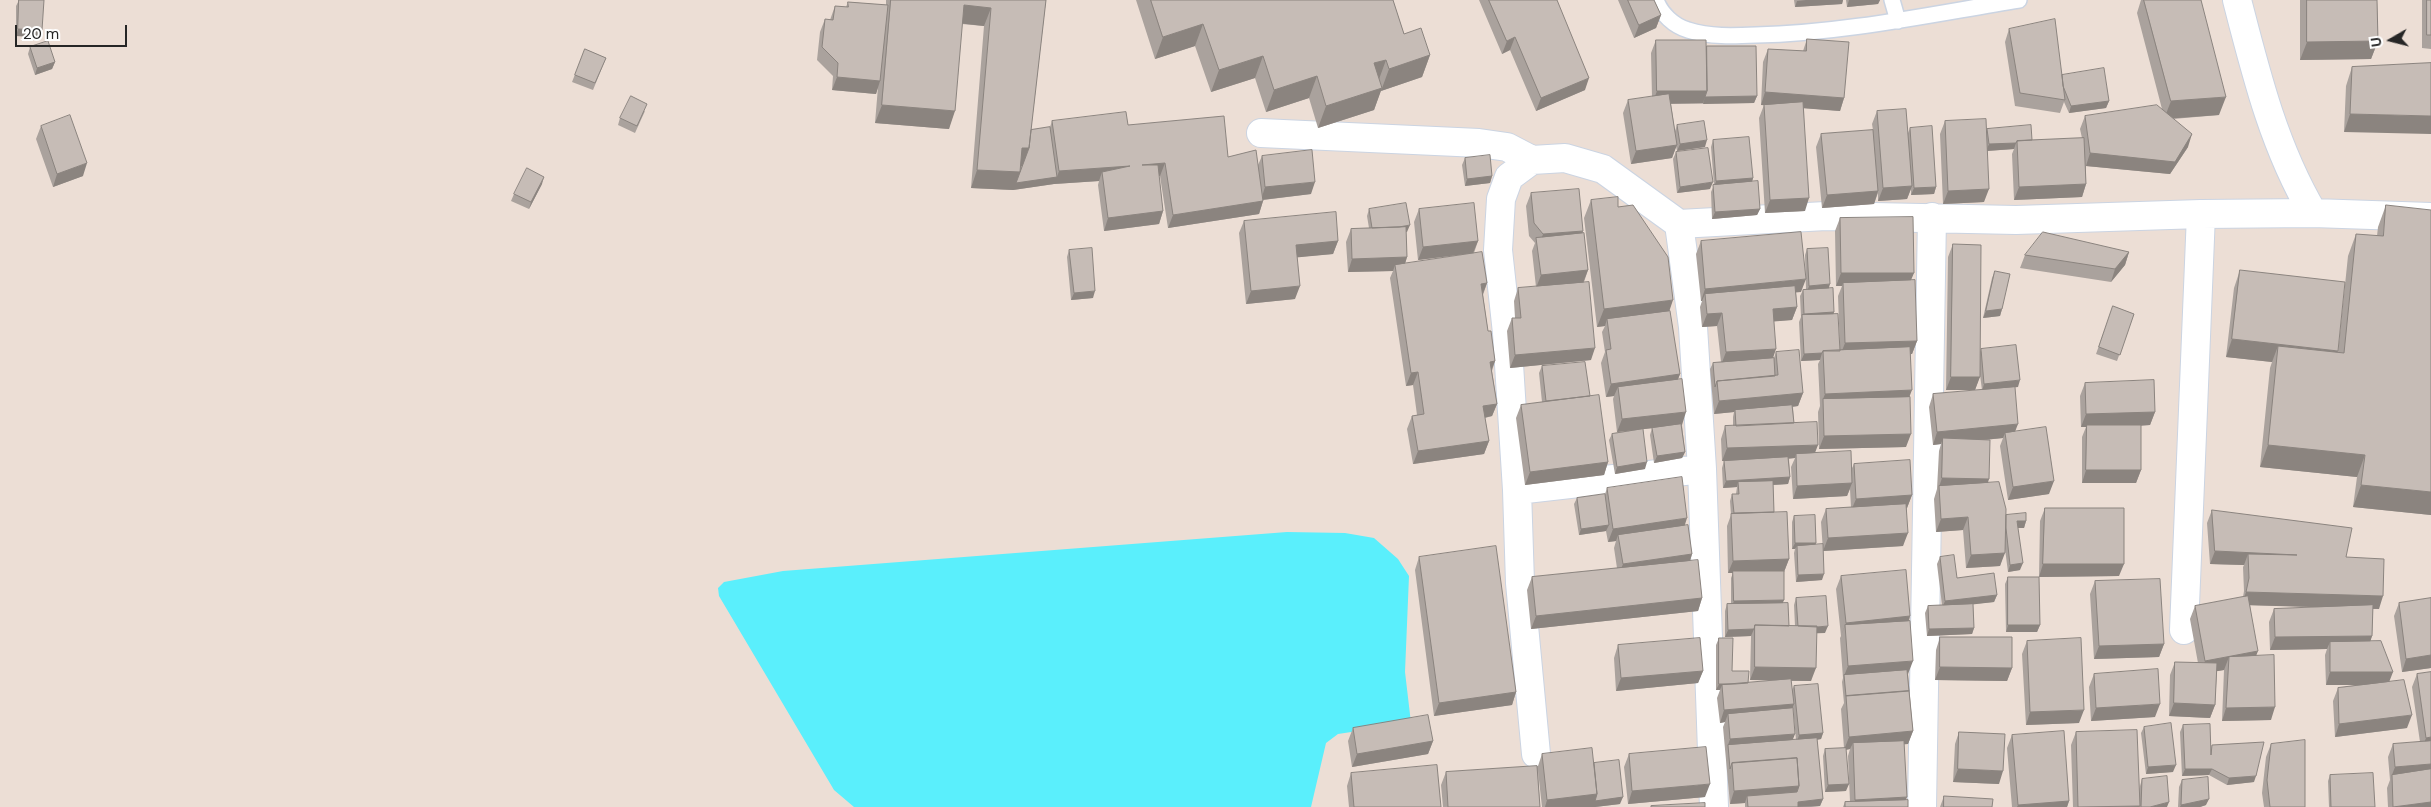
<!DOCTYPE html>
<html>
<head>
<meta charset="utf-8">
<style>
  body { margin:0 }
  #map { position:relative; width:2431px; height:807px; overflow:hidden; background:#ecded5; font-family:"DM Sans",sans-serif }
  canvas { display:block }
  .north { position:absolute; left:2366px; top:15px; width:50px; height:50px; -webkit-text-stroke:4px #fff; paint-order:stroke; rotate:262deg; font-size:14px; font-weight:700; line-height:20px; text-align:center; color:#262626 }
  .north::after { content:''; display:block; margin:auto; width:18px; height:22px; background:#262626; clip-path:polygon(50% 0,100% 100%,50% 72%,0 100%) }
  .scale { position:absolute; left:15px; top:25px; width:112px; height:22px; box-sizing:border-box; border:2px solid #262626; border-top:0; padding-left:6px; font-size:15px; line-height:18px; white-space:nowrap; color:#262626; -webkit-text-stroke:4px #fff; paint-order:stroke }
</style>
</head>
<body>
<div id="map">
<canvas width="2431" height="807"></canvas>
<div class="north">U</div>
<div class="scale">20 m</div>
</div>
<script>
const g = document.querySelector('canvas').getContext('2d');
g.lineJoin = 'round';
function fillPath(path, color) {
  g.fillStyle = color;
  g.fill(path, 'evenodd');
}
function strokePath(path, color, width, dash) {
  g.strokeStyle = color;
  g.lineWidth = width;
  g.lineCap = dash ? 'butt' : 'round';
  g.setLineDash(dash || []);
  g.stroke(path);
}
fillPath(new Path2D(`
  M1287,532l58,1 29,5 24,21 11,17 -4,96 6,51 -73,11 -12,9 -15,64h-457l-20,-17 -115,-194 -1,-8 6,-6 59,-11z`), '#5aeffc');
const service = new Path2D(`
  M1656,0c5,14 18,26 32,30 22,7 45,6 68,5 88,-2 176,-21 263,-35
  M1892,0l6,21`);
const minor = new Path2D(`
  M2237,0c19,74 37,147 76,213l118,4
  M1261,133l218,10 28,4 25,13
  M1679,224l14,103 9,142 12,338
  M1517,490l185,-21
  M2184,630l17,-416
  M1536,754l-16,-171 -3,-93 -10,-157 -9,-83 3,-51 8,-22 23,-17 33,-2 38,11 76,55 147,-8 190,4 185,-6 112,-1
  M1922,807l10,-590`);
strokePath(service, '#cbd4e2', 18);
strokePath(minor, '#cbd4e2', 30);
strokePath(service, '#fff', 15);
strokePath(minor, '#fff', 28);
fillPath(new Path2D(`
  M19,0l23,30 -2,7 -24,-1v-30z
  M886,0h160l-15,130 19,-3 2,-6 76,4 100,32 30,8 4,-9 49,38 -48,6v1l-4,13 -91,14 -8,-52h-1l4,35 -4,13 -55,7 -6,-46 1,-4 -45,3 -41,6 -42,-2 13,-162 -22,-2 -13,105 -74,-6 3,-36 -2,7 -44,-4 1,-14 -16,-16 3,-28 5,-13 5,1 5,-14 11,1 2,-5 38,3z
  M1136,0h257l11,34 26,21 -8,22 -41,14v-1l-7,20 -56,18 -9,-30 -43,14 -11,-34 -44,14 -16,-46 -40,13z
  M1479,0h78l28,90 -49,21 -26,-61 -8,4z
  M1618,0h36l7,15 -5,13 -22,10z
  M1794,0h49l-1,4 -47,3z
  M1846,0h34l-2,4 -31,3z
  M2141,0h60l18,115 -46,4 15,28 -18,27 -84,-8v18l-4,13 -68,3 -2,-46 2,-5 -27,2 -3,51 -41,2 -3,-70 5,-13 42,10v-2l45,11 50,-2 -2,-9 5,-13 77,-7 -25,-96z
  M2300,0h77l1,41 -7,18 -71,1z
  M2422,0h9v49l-9,-1z
  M2009,29l53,46 47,26 -3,7 -37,5 -5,-11 -4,11 -45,-7 -10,-64z
  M1807,39l37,59 -4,13 -36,-3 1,103 -40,2 -6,-95 5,-13h-3l2,-43 5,-13 35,2z
  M1656,40l51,6 50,50 -3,7 -83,1 4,27 2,-6 28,22 -28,4 -1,-5 -4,12 -41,6 -8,-51 5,-13 24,-3 -1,-44z
  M30,47l25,15 -3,7 -17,6 -7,-21z
  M585,49l21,9 -13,32 -21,-8z
  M2431,63l-87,69 2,-46 6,-19z
  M645,111l-10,22 -17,-8 2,-7z
  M1877,111l31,22 2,-5 26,59 -2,7 -23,1v-6l-4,10 -29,2v-8l-4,11 -52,4 -6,-61 5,-13 52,-4 -1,-6z
  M41,126l42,50 -30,11 -17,-48z
  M1713,140l40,38 -1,4 8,27 -3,6 -45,4 -1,-27 3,-7 -3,-38z
  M1676,152l34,37 -33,4 -4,-34z
  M1465,158l27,18 -2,7 -25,3 -3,-21z
  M542,184l-13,25 -18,-8 3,-7z
  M1531,193l52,40 5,37 -4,12 7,78 -81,8 -3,-37 5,-13h3l-1,-17 4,-13 18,-1 -4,-36 3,-8 -6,-7 -3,-30z
  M1591,200l27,7 51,104 11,63 -2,5 4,46 3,27 -3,6 -28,5 -4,-28 2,-7 -9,1 2,40 -30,5 -6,-34 3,-6 22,-4 -17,2 -4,-33 1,-3 -8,1 -5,-34 4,-11 -3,-20 3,-6 -8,1 -13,-109z
  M2386,205l45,310 -78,-8 4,-30 -97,-10 10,-99 2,-6 -46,-5 8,-69 6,-18 97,82h1l10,-96 8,-22 21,2 1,-9z
  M1369,209l38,23h-1l1,25 -2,7 63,-10 -50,6 -4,-38 5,-13 59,32 -4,12 13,30 -4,12 5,36 7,30 -3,10 5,33 -5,12 -7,2 4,23 -5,13 -71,10 -6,-35 5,-13 5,-1 -4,-30 -7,1 -16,-108 3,-7 -45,1 -2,-30 5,-13 18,-1 -2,-12z
  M1840,218l71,63 6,60 -5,13h-1l-2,43 -3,50 -87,2 -1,-37 2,-6 -2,-42 2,-4 -19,1 -2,-39 2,-5 -1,-21 3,-6 3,-1 -1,-34 2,-6 22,39 11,63 -2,-55 4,-10h-6l-1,-55z
  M1244,221l94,20 -5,13 -36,3 -2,42 -49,5 -7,-71z
  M1701,241l100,51h-5l1,15 -5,13 -18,1 -1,37h1l2,-6 27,41 -5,13 -5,1 1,16 21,30 36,17 3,-6 58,31 -5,13 -4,38 -80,5 -2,-29 5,-13 25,-2 -1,-18 -3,7 -54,3 -2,-32 4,-9 -6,1 1,18 -2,7 -15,1 1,27 15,47 -5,13 -1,31 6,23h6l-1,-21 2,-7 29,35h-9l-5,48h-20l1,9 2,-4 29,47 -2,6 -4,1 6,59 -3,7 -9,1h-66v-4l-15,1 -7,-77 2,-5 -5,1 -3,-25 3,-8h-4v-45l3,-7 13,33 16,12 27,-3h-25l1,-42v-2l-26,1v-26l2,-7h4v-26l2,-5h-5l-1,-47 4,-11 -1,-14 2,-7h4l1,-7 -14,1 -1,-20 2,-7h10h-12l-1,-22 4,-13h8v-9l1,-5 -20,2 -4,-45 3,-6 8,-1 -4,-36 -15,1 -2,-20 2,-6h-1l-5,-47zM1793,707l3,33h-3l-1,-32z
  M1953,244l27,106 38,37h-3v44l34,63 -41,6 -8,-54 3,-8 -19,2 4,42 18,33 20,6 -2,7h-6l2,42 -12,2 -3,-23 -5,17 -34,2 -3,-38 -27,2 -2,-33 3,-10 2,-38 2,-7 -8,1 -4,-38 4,-13 49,-4 -2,-15 -5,15h-29l2,-133z
  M1069,250l24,48 -22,2 -4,-43z
  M2129,252l-4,13 -14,17 -91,-14 5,-13z
  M1995,271l7,38 -2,7 -17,2 9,-40z
  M2113,306l21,8 -17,47 -21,-7z
  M1542,366l48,30 18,66 -4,13 -79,10 -9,-67 5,-13 21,-3 -3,-29z
  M2085,383l70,29 -5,13 -9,1v44l-5,13h-54v-46l4,-10h-5l-1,-31z
  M1607,488l78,38 7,28 -2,7 12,37 -4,13 -167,18 -4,-39 5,-13 85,-9 -3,-20 2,-7 -8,1 -2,-11 -27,4 -5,-31 3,-6 28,-4z
  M2045,508l74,68 -80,1 1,48 -3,7h-31l-1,-48 3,-7h31l1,-56z
  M2212,510l134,47 33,52h-6l-1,27 -2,5 19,40 18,47 -72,9 -2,-36 5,-13 19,-3h-31l-1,-30 2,-6 -57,1 -1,-28 5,-13 48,-2 -72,-2 6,51 15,64 -49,1 2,-51 -7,1 -2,34 -5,13 -41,-2 1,-41 5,-13 23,1 -8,-44 5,-13 48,-9 1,-6 -1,-24 1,-2 -34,-1 -3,-41z
  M1794,516l22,27 -1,2 7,35 -26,2 -2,-29 1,-4h-3v-27z
  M1419,557l97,135 -4,13 -78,11 -19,-146z
  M1940,557l17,21 40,17 -3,7 -21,2 1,24 -2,6 -45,2 -2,-23 3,-7 14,-1 -5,-41z
  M1841,576l69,40 -1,5 -1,53 5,57 -5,13h-4l1,57 3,6h-65l2,-5h5l-2,-46 2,-7 -4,1v41l-21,1 -2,-36 2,-7 19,-1 -3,-39 3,-6 -2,-21 1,-4 -3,-40 1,-2 -5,-47z
  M2095,581l69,63 -5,13 -65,2 -4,-65z
  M2431,598v70l-29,4 -8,-56 5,-13z
  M1940,637l72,31 -5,13 -72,-1 1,-30z
  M2027,641l52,82 -53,2 -4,-71z
  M1618,645l85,26 -5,12 -82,8 -2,-33z
  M2431,672v135h-43l-1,-19 3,-8 -2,-23 5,-13 27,-2 -8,-55 5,-13z
  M2094,674l61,43 -64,4 -2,-34z
  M2183,725l28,24 1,-4 42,37 -27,3 -18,-10 -27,1 -2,-44z
  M2144,727l29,45 -27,2 -5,-41z
  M1353,728l80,13 -5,13 -76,13 -4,-26z
  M1959,732l40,52 -46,-2 2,-38z
  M2076,732l63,63 1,-9 2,-7 25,28h-94l-2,-62z
  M2012,735l57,66 -2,6h-55l-5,-59z
  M2271,744l34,63h-41l-2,-14 4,-36z
  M1542,754l52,9 26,41 -25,3h-53l-4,-36 2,36h-97l-2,-22 5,-13 92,-6z
  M1629,754l76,43 -77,7 -4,-37z
  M1351,773l90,34h-92l-2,-21z
  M2330,775l45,32h-46l-1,-26z
  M2182,780l24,25 -6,2h-22l1,-20z
  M1944,796l48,11h-52z`), '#aaa29d');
fillPath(new Path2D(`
  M1806,0h37l-1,4 -47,3 2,-6z
  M1849,0h31l-2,4 -31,3z
  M964,5l27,3 -7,18 -27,-3z
  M1661,15l-5,13 -22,10 5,-13z
  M1203,24l-8,22 -40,13 8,-22z
  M18,29l24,1 -2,7 -24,-1z
  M1515,37l-5,13 -8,4 5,-13z
  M2378,41l-7,18 -71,1 7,-18z
  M1430,55l-8,22 -41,14 8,-22z
  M1263,56l-8,22 -44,14 8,-22z
  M1386,60l-8,22 -4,-19z
  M55,62l-3,7 -17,6 2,-7z
  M1317,76l-8,22 -43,14 8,-22z
  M837,77l43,4 -4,13 -44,-4z
  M1589,78l-4,12 -49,21 5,-13z
  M1382,88l-8,22 -56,18 8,-22z
  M1657,91h50l-4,12 -51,1z
  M1765,92l79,6 -4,13 -79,-6z
  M1757,96l-3,7 -51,1 2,-7z
  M2226,97l-7,18 -55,4 7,-18z
  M2109,101l-3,7 -37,5 2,-7z
  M882,105l73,6 -6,18 -74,-6z
  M2350,114l81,2v18l-87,-2z
  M2192,134l-4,13 -18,27 -84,-8 4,-13z
  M1707,140l-2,7 -28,4 3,-7z
  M2016,143l-2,6 -28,2 3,-7z
  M1677,145l-5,13 -41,6 5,-13z
  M1022,148h7l-6,18h-7z
  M87,163l-4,13 -30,11 4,-13z
  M1165,163l-5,13 -22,2 4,-13z
  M1130,166l-28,6 -3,9 -45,3 -41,6 -42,-2 6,-18 43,2 37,5 2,-6z
  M1492,176l-2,7 -25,3 2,-7z
  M544,177l-2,7 -13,25 2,-7z
  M1753,178l-2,7 -37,3 2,-7z
  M1315,182l-4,12 -50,6 4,-13z
  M1713,182l-3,7 -33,4 3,-6z
  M2086,184l-4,13 -68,3 5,-13z
  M1912,186l-5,13 -29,2 5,-13z
  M1936,187l-2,7 -23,1 3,-7z
  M1989,189l-5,13 -41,2 5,-13z
  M1878,191l-4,13 -52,4 5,-13z
  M1809,198l-4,13 -40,2 5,-13z
  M1263,201l-4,13 -91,14 5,-13z
  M1760,209l-3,6 -45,4 3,-7z
  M1163,211l-4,13 -55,7 4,-13z
  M1410,225l-3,7 -37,6 3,-6z
  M1583,231l-4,13 -40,3 4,-13z
  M1338,241l-5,13 -42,4 5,-13z
  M1478,241l-5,12 -55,7 5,-13z
  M2129,252l-4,13 -14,17 4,-13z
  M1407,257l-4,13 -8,-5 -2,6 -45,1 4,-13z
  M1588,270l-5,13 -47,5 5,-13z
  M1841,273h73l-5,12 -66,-2 -1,3h-6z
  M1806,279l-5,13 -95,9 -1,-7 -3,7h-1l4,-12z
  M1487,283l-5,13 -1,-12z
  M1830,284l-2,7 -21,1 2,-6z
  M1300,286l-5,13 -49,5 5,-13z
  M1095,291l-2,7 -22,2 3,-7z
  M1673,300l-6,18 -60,1 -2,7 -8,1 7,-18z
  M1797,307l-5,13 -24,2 5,-13z
  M2002,309l-2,7 -17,2 3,-7z
  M1834,312l-2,7 -30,2 2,-7z
  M1722,313l-5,13 -15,1 5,-13z
  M2232,339l106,12 -7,18 -53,-23 -6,16 -46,-5z
  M1917,341l-5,13 -72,2 5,-13z
  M1595,348l-4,12 -81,8 5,-13z
  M1776,349l-4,12 -51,4 5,-13z
  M1822,353l-2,7 -19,1 3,-7z
  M1495,361l-5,13v-12z
  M1418,372l-5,13 -7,1 5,-13z
  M1680,374l-5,13h-57l-4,9 -8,1 5,-13z
  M1951,377h29l-5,13h-29z
  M2020,380l-2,7 -36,4 2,-7z
  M1912,390l-5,13 -84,-4 2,-5z
  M1803,393l-5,13 -63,6v-2l-1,2 -20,2 5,-13z
  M1497,404l-5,12 -14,3 5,-13z
  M1686,412l-4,13 -65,7 5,-13z
  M2155,412l-5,13 -63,2v-2l-1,2h-5l5,-13z
  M2018,424l-5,13 -8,-4 -2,5 -60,6v-6l-2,6 -8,1 4,-13z
  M1911,434l-5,13 -87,2 5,-13z
  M1489,441l-5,13 -71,10 5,-13z
  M1818,445l-5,13 -17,-4 -1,4 -73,3 5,-13z
  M2268,445l97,10 -8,22 -97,-10z
  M1685,452l-3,6 -28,5 3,-7z
  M1608,462l-4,13 -79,10 5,-13z
  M1647,462l-2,7 -30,5 2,-7z
  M2086,470h55l-5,13h-54z
  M1790,477l-2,7 -49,3 -1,-5 -1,5 -14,1 3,-7z
  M1942,478l47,1 -4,13 -46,-5z
  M2054,481l-5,13 -41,6 5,-13z
  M1852,483l-5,13 -54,3 4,-13z
  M2361,485l70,7v23l-78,-8z
  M1912,495l-5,13 -56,3 5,-12z
  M1968,517l-5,13 -27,2 5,-13z
  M1687,518l-4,13 -65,4 -2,6 -8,1 5,-13z
  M2017,521h9l-2,7h-9z
  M1609,525l-3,6 -27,4 2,-6z
  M1908,533l-5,13 -80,5 5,-13z
  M1795,543h21l-2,7 -17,-4 -2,3h-3z
  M2215,551l82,4 -49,-1 -4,11 -34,-1z
  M2005,553l-5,13 -34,2 5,-13z
  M1692,554l-4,13 -70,10 5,-13z
  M1789,559l-5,13 -51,1v-2v2h-5l5,-12z
  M2023,563l-3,7 -12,2 2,-7z
  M2043,564h81l-5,12 -80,1z
  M1824,574l-2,6 -26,2 2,-7z
  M2246,592l137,4 -4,13 -137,-4z
  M1997,595l-3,7 -52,6 3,-7z
  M1702,598l-4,13 -167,18 5,-13z
  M1784,600l-3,7 -50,1 3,-7z
  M1910,616l-4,13 -61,-4 -4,11 5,-13z
  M2008,625h32l-3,7h-31z
  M1828,626l-3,7 -29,1 3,-6z
  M1974,628l-2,6 -45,2 2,-7z
  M1754,629l-3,7 -26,1 3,-7z
  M2372,636l-4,13 -38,-7 -3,7 -57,1 5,-13z
  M2164,644l-5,13 -65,2 5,-13z
  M2258,651l-5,13 -24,-7 -5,13 -24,4 5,-13z
  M2431,655v13l-29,4 4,-13z
  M1913,661l-5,13 -63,5 -1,-3 4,-10z
  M1755,667l61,1 -5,13 -61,-1z
  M1940,667l72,1 -5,13 -72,-1z
  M1703,671l-5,12 -82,8 5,-13z
  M2330,672h63l-5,13h-62z
  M1719,684h29l-26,1 -2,5h-4z
  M1516,692l-4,13 -78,11 5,-13z
  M2174,703l41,2 -5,13 -41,-2z
  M1794,704l-5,13 -61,-3 -3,8 -5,1 4,-13z
  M2160,704l-5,13 -64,4 5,-13z
  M2275,707l-4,13 -49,1 4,-13z
  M2084,710l-5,13 -53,2 4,-13z
  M2412,715l-5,13 -72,9 4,-13z
  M1913,731l-5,13 -55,5v-6l-3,6 -6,1 5,-13z
  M1823,733l-2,6 -24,3 2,-7z
  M1795,734l-5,13 -62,-2 2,-6z
  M2431,737v12l-10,2 5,-13z
  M1433,741l-5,13 -76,13 5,-13z
  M2431,764v13l-39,-2 -2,5 5,-13z
  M2176,765l-3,7 -27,2 2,-7z
  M1958,769l45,2 -4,13 -46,-2z
  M2185,769h27l-3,6 -27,1z
  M2256,776l-2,6 -27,3 2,-7z
  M1710,784l-5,13 -77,7 4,-13z
  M1849,784l-3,7 -21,1 3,-7z
  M1799,786l-4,12 -48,-2 -2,7 -15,1 4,-13z
  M1597,794l26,3 -3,7 -25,3h-50l2,-7z
  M1907,797l-4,10h-50l2,-7z
  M1823,799l-3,7 -24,1 2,-5z
  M2209,799l-3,6 -6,2h-20l1,-2z
  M2069,801l-2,6h-50l1,-2z
  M2169,802l-2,5h-17z
  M2431,802v5h-38z
  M2140,806l-1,1h-35z`), '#8b847f');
const building = new Path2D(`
  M19,0h25l-2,30 -24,-1z
  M891,0h155l-17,148h-7l-2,24 -43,-2 14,-162 -27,-3 -9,106 -73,-6z
  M1151,0h242l11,34 17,-6 9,27 -41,14 -3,-9 -12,3 8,25 -56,18 -9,-30 -43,14 -11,-34 -44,14 -16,-46 -40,13z
  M1489,0h68l32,78 -48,20 -26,-61 -8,4z
  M1628,0h26l7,15 -22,10z
  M2144,0h57l25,97 -55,4z
  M2307,0h70l1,41 -71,1z
  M2427,0h4v35h-4z
  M848,2l40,3 -8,76 -43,-4 1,-14 -16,-16 3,-28 8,1 2,-14 13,1z
  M2055,19l10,81 -45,-7 -11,-64z
  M1807,39l42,3 -5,56 -79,-6 3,-43 38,2z
  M1656,40h50l1,51h-50z
  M48,41l7,21 -18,6 -7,-21z
  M1707,46h49l1,50 -52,1 2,-6z
  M585,49l21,9 -11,25 -20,-8z
  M2431,63v53l-81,-2 2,-47z
  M2104,68l5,33 -38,5 -8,-20 -1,-11z
  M1669,94l8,51 -41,6 -8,-51z
  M631,96l16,8 -10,22 -17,-8z
  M1803,102l6,96 -39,2 -6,-95z
  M2157,105l35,29 -17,28 -85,-9 -5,-37z
  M1906,109l6,77 -29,2 -6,-77z
  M1126,112l2,13 96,-9 4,41 28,-7 7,51 -90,14 -8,-52 -23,2h16l5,46 -55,7 -6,-46 28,-6 -71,5 -7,-50z
  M70,115l17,48 -30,11 -16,-48z
  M1986,119l3,70 -41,2 -3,-70z
  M1704,121l3,19 -27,4 -3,-19z
  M2031,125l1,15 -15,1 -1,2 -27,1 -2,-15z
  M1932,126l4,61 -22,1 -4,-60z
  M1050,127l7,50 -41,6 13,-35 2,-18z
  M1873,130l5,61 -51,4 -6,-61z
  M1749,137l4,41 -37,3 -3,-41z
  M2084,138l2,46 -67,3 -2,-46z
  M1708,148l5,34 -33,5 -4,-35z
  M1312,150l3,32 -50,5 -3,-31z
  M1490,155l2,21 -25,3 -2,-21z
  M527,168l17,9 -13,25 -17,-8z
  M1758,181l2,28 -45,3 -2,-27z
  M1579,189l4,42 -40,3 -9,-11 -3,-30z
  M1618,197v10l15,-2 35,52 5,43 -69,9 -13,-109z
  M1406,203l4,22 -11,2 -27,1 -3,-19z
  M1474,203l4,38 -55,6 -4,-38z
  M2386,205l45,5v282l-70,-7 4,-30 -97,-10 10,-99 66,7 12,-119 27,2z
  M1336,212l2,29 -42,4 4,41 -49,5 -7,-70z
  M1913,217l1,56h-73l-1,-55z
  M1406,227l1,30 -55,2 -1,-30z
  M1801,232l5,47 -101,10 -4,-48z
  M2043,232l86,20 -14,17 -90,-14z
  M1584,233l4,37 -47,5 -5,-37z
  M1953,244l28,1 -1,132h-29z
  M1092,248l3,43 -21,2 -5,-43z
  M1828,248l2,36 -21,2 -2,-37z
  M1482,252l5,31 -6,1 7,47h3l4,30 -5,1 7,42 -14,2 6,35 -71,10 -6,-35 12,-2 -6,-42 -7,1 -16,-108z
  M2240,270l105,12 -7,69 -106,-12z
  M1995,271l15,3 -8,35 -16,2z
  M1915,280l2,61 -72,2 -2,-60z
  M1589,282l6,66 -80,7 -3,-37h9l-3,-30z
  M1795,286l2,21 -24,2 3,40 -50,3 -4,-39 -15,1 -2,-20z
  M1833,288l1,24 -30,2 -1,-24z
  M2113,306l21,8 -14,41 -21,-8z
  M1670,311l10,63 -69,10 -5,-34 5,-1 -4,-30z
  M1838,314l2,37h-17l-1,2 -18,1 -2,-39z
  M2016,345l4,35 -36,4 -3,-35z
  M1910,347l2,43 -87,4 -2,-43z
  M1799,350l4,43 -84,8 -2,-20 61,-6 -2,-23z
  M1774,358l1,18 -58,5 -2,6 -2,-24z
  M1585,362l5,34 -44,5 -4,-35z
  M1682,379l4,33 -64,7 -4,-32z
  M2154,380l1,32 -69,2 -1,-31z
  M2015,387l3,37 -81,8 -4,-38z
  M1599,395l9,67 -78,10 -9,-67z
  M1910,397l1,37 -87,2 -1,-37z
  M1792,405l2,18 -58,3 -1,-16z
  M1817,422l1,23 -91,3 -2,-22z
  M1681,424l4,28 -28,4 -5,-28z
  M2087,425h54v45h-55z
  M2046,427l8,54 -41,6 -8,-54z
  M1643,429l4,33 -30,5 -5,-33z
  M1943,438l47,2 -1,39 -47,-1z
  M1851,451l1,32 -55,3 -1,-32z
  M1788,457l2,20 -64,4 -2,-20z
  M1910,460l2,35 -56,4 -2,-35z
  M1682,477l5,41 -74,11 -6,-41z
  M1773,481l1,31 -40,1 -2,-19h7l-1,-12z
  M1999,482l7,27 -1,44 -34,2 -3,-38 -27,2 -2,-33z
  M1605,494l4,31 -28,4 -4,-31z
  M1906,504l2,29 -80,5 -2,-29z
  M2045,508h79v56h-81z
  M2212,510l140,18 -6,29 38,2 -1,37 -137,-4 3,-14 -1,-24 49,1 -82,-4z
  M1787,512l2,47 -56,2 -2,-47z
  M2026,513v8h-9l6,42 -13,2 -4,-37v-13z
  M1815,515l1,28h-21l-1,-27z
  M1688,525l4,29 -69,10 -5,-29z
  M1823,544l1,30 -26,1 -1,-29z
  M1496,546l20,146 -77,11 -20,-146z
  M1954,555l3,23 37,-5 3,22 -52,6 -5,-44z
  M1698,560l4,38 -166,18 -4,-39z
  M1906,570l4,46 -64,7 -5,-47z
  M1733,571h51v29l-50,1z
  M2008,577h31l1,48h-32z
  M2160,579l4,65 -65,2 -4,-65z
  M1826,596l2,30 -11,1 -19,-1 -2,-28z
  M2248,596l10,55 -53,10 -10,-55z
  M2431,598v57l-25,4 -7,-56z
  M1788,603l1,23 -34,-1 -1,4 -26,1 -1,-26z
  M1973,604l1,24 -45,1 -1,-23z
  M2373,605l-1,31 -97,1 -1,-28z
  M1910,621l3,40 -65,5 -3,-41z
  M1755,625l62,1 -1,42 -61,-1z
  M1940,637h72v31l-72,-1z
  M1700,638l3,33 -82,7 -3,-33z
  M1719,638h14l-1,33h17l-1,12 -13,1h-16z
  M2081,638l3,72 -54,2 -3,-71z
  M2381,641l12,31h-63v-30z
  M2274,655l1,52 -49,1 3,-51z
  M2175,662l42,1 -2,42 -41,-2z
  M2158,669l2,35 -64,4 -2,-34z
  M1907,670l2,21 -63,5 -2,-21z
  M2431,672v65l-5,1 -9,-64z
  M1791,679l3,25 -70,6 -2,-25z
  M2404,680l8,35 -73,9 -1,-36z
  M1818,684l5,49 -24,2 -5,-49z
  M1909,691l4,40 -64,6 -3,-41z
  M1793,708l2,26 -65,5 -2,-25z
  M1428,715l5,26 -76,13 -4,-26z
  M2171,723l5,42 -28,2 -4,-40z
  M2210,724l1,31 1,-10 52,-3 -8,34 -27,2 -17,-9h-27l-2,-44z
  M2137,730l3,76 -62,1 -2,-75z
  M2064,731l5,70 -51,4 -6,-70z
  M1959,732l46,2 -2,37 -45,-2z
  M1817,738l6,61 -25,3v5h-50l-1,-11 50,-4 2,-6 -2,-28 -65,5 -2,6 -2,-24z
  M2305,740v67h-35l-3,-27 4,-36z
  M1904,741l3,56 -52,3 -2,-57z
  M2431,741v23l-36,3 -2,-23z
  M1706,747l4,37 -78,7 -3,-37z
  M1592,748l5,46 -50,6 -5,-46z
  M1846,748l3,36 -21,1 -3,-36z
  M1797,758l2,28 -65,5 -2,-28z
  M1619,760l4,37 -28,4 2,-7 -3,-31z
  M1437,765l4,42h-87l-3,-34z
  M1537,766l3,41h-92l-2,-35z
  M2431,769v33l-38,5 -1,-32z
  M2373,773l2,34h-44l-1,-32z
  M2167,776l2,26 -19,5h-9l1,-28z
  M2208,777l1,22 -28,6 1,-25z
  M1944,796l49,3 -1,8h-48z
  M1908,800v7h-63v-5z
  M1705,803v4h-54v-1z`);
fillPath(building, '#c6bcb6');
strokePath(building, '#8b847f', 1);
</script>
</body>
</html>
